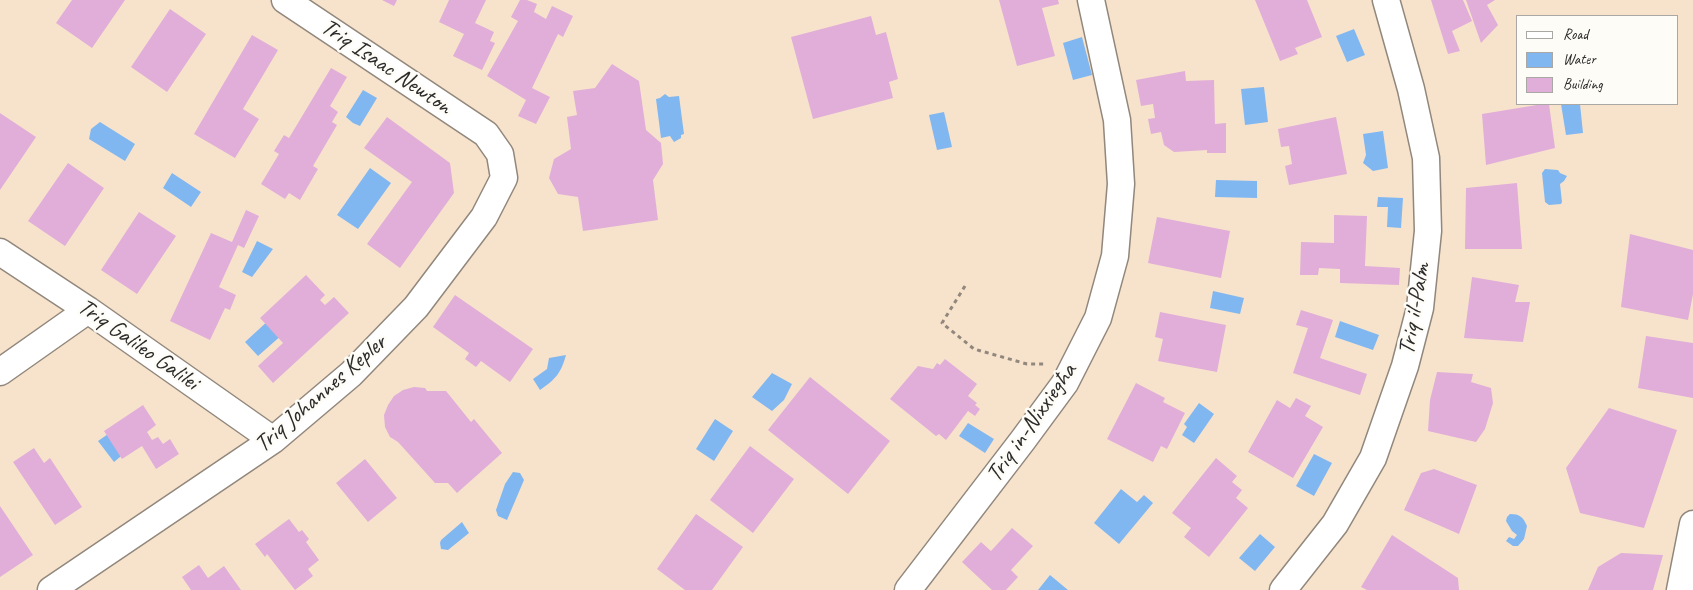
<!DOCTYPE html>
<html>
<head>
<meta charset="utf-8">
<style>
  body { margin:0 }
  #map { position:relative; width:1693px; height:590px; overflow:hidden; background:#f7e3cc; font-family:Caveat,sans-serif }
  canvas { display:block }
  .legend { position:absolute; left:1516px; top:15px; width:162px; height:90px; box-sizing:border-box; background:#fdfcf7; border:1px solid #a9a8a5; margin:0; padding:6px 9px; list-style:none; font-size:15px; color:#2b2b2b }
  .legend li { display:flex; align-items:center; gap:10px; height:25px }
  .legend b { width:25px; border:1px solid #a9a8a5 }
</style>
</head>
<body>
<div id="map">
<canvas width="1693" height="590"></canvas>
<ul class="legend">
<li><b style="height:6px;background:#fff"></b>Road</li>
<li><b style="height:14px;background:#81b7f0"></b>Water</li>
<li><b style="height:14px;background:#e0aed8"></b>Building</li>
</ul>
</div>
<script>
const g = document.querySelector('canvas').getContext('2d');
g.lineJoin = 'round';
function fillPath(path, color) {
  g.fillStyle = color;
  g.fill(path, 'evenodd');
}
function strokePath(path, color, width, dash) {
  g.strokeStyle = color;
  g.lineWidth = width;
  g.lineCap = dash ? 'butt' : 'round';
  g.setLineDash(dash || []);
  g.stroke(path);
}
function label(font, color, halo, rows, align = 'center') {
  g.font = font + ' Caveat,sans-serif';
  g.lineWidth = 5;
  g.setLineDash([]);
  g.textBaseline = 'middle';
  g.strokeStyle = halo;
  g.fillStyle = color;
  for (const [text, x, y, turn = 0] of rows) {
    g.save();
    g.translate(x, y);
    g.rotate((+turn || 0) * Math.PI / 180);
    g.textAlign = isNaN(turn) ? turn : align;
    if (halo) g.strokeText(text, 0, 0);
    g.fillText(text, 0, 0);
    g.restore();
  }
}
fillPath(new Path2D(`
  M1354,29l11,26 -18,7 -11,-26z
  M1082,37l10,38 -19,5 -10,-37z
  M1264,87l4,35 -23,3 -4,-36z
  M363,90l14,8 -17,28 -7,-3 -7,-6z
  M665,94l4,3 10,-1 5,38 -3,1v3l-7,4 -4,-6 -9,2 -5,-39 4,-1z
  M1561,104h19l3,29 -17,2z
  M944,112l8,35 -15,3 -8,-35z
  M100,122l35,22 -10,17 -36,-22 2,-10z
  M1383,131l5,37 -15,3 -10,-8 3,-8 -3,-21z
  M370,168l21,15 -33,46 -21,-14z
  M1545,169l13,1 2,3 7,3 -3,5 -4,3 2,18 -1,2 -12,1 -4,-3 -3,-29z
  M172,173l29,19 -10,15 -28,-19z
  M1216,180l41,1v17l-42,-1z
  M1378,197l25,1 -2,30 -14,-1 1,-20h-11z
  M257,241l16,8 -21,28 -10,-5z
  M1213,291l31,7 -4,16 -30,-6z
  M270,319l13,15 -25,22 -13,-14z
  M1340,321l39,14 -6,15 -38,-13z
  M566,355c-5,18 -10,24 -26,35l-7,-11 14,-10 2,-11z
  M772,373l20,11 -8,16 -12,11 -20,-14z
  M1199,403l15,11 -20,29 -12,-8 5,-8 -3,-3z
  M715,419l18,12 -19,30 -18,-12z
  M968,423l26,16 -9,14 -26,-17z
  M111,432l15,20 -12,10 -16,-21z
  M1314,454l18,9 -18,33 -18,-10z
  M513,472l7,1 4,7 -17,40 -9,-4 -2,-6 9,-26z
  M1121,489l16,13 7,-7 9,8 -34,41 -25,-21z
  M1510,514c10,0 13,3 17,12l-3,13 -6,7h-5l-7,-5 3,-4 5,2 3,-4 -5,-4 -6,-10 1,-4z
  M462,522l7,11 -21,17 -7,-1 -1,-6 1,-3z
  M1260,534l15,13 -20,24 -16,-13z
  M1050,575l18,15h-30z`), '#81b7f0');
fillPath(new Path2D(`
  M72,0h53l-33,48 -36,-25z
  M382,0h15l-3,6z
  M449,0h37l-11,23 19,9 -4,9 5,2 -13,27 -29,-14 11,-22 -25,-12z
  M520,0h7l10,4 -3,8 12,7 6,-13 21,10 -10,21 -5,-3 -26,54 18,9 -14,27 -18,-8 8,-16 -39,-24 31,-55 -7,-4z
  M999,0h59l1,4 -17,4 13,48 -38,10z
  M1255,0h52l15,37 -27,11 3,6 -18,7z
  M1431,0h32l9,21 -20,10 8,20 -12,3z
  M1466,0h29l-8,5 11,20 -17,18z
  M170,9l36,25 -39,58 -36,-25z
  M871,16l5,19 10,-3 12,47 -9,3 4,16 -80,21 -22,-82z
  M252,35l26,15 -35,59 16,10 -24,39 -41,-24z
  M612,64l27,17 7,49 15,13 2,21 -10,16 5,40 -75,11 -5,-34 -20,-3 -9,-16 5,-19 17,-10 -4,-32 10,-2 -4,-24 22,-3z
  M331,68l16,9 -17,29 8,6 -6,10 5,3 -24,41 5,3 -18,31 -11,-7 -4,6 -24,-15 18,-30 -5,-3 10,-16 5,3z
  M1185,71l1,10 28,-1 1,44 11,-1v30h-19v-3l-33,2 -10,-7 -3,-13 -10,2 -3,-15 7,-1 -2,-14 -12,2 -5,-26z
  M1543,104h6l6,44 -69,17 -4,-51z
  M0,113l36,24 -36,53z
  M387,117l63,46 4,30 -54,75 -33,-24 45,-62 -48,-34z
  M1336,117l11,57 -58,11 -4,-19 7,-2 -3,-18 -8,1 -3,-18z
  M68,163l36,25 -39,58 -37,-25z
  M1517,183l5,66h-57l1,-61z
  M246,210l13,6 -15,32 -6,-3 -19,42 17,8 -6,15 -5,-2 -15,32 -40,-19 41,-88 21,9z
  M139,212l37,24 -39,58 -36,-24z
  M1334,215l33,1 -2,50 35,2 -1,17 -59,-2v-14l-21,-1 -1,7h-18l1,-33 33,1z
  M1157,217l73,14 -9,47 -73,-15z
  M1630,234l63,16v44l-5,26 -67,-13z
  M306,275l19,20 -5,5 5,5 9,-8 15,16 -76,70 -15,-17 25,-23 -23,-25z
  M1472,277l47,8 -4,17h15l-7,40 -59,-4z
  M455,295l78,54 -23,33 -29,-21 -5,6 -11,-8 4,-6 -36,-26z
  M1301,310l32,10 -13,38 47,16 -7,21 -67,-22 15,-45 -12,-3z
  M1160,312l66,13 -9,47 -59,-11 5,-22 -8,-2z
  M1646,336l47,7v55l-55,-10z
  M945,359l32,25 -9,12 9,7 -2,2 5,4 -5,7 -7,-5 -22,29 -7,-6 -3,2 -46,-37 28,-33 15,3 4,-6 3,2z
  M1437,372l36,2 -2,8 20,6 2,15 -8,26 -9,13 -48,-11 2,-31z
  M810,377l80,64 -42,53 -80,-64z
  M1136,383l29,15 -2,4 22,11 -18,36 -6,-3 -8,16 -46,-23z
  M414,387l11,1 2,3h19l25,31 3,-3 28,34 -45,40 -9,-10h-13l-37,-41 -8,-5 -5,-10 -1,-12 4,-10 6,-9 9,-6z
  M1296,398l15,8 -6,10 18,11 -30,51 -45,-26 29,-52 13,8z
  M143,405l13,20 -9,7 5,8 6,-3 5,7 7,-5 9,15 -23,15 -14,-23 -20,13 -18,-28z
  M1609,408l68,22 -33,98 -64,-15 -14,-45z
  M750,446l44,33 -41,54 -43,-33z
  M34,448l10,15 6,-5 32,49 -27,18 -42,-63z
  M1216,458l21,18 -5,6 10,8 -6,8 12,10 -39,49 -25,-20 7,-9 -19,-15z
  M365,459l32,39 -29,24 -32,-39z
  M1434,469l43,16 -18,49 -55,-24 17,-37z
  M0,506l33,49 -33,22z
  M696,514l47,33 -31,43h-27l-28,-21z
  M289,519l10,13 3,-2 7,9 -3,3 13,18 -11,9 5,7 -18,14 -28,-36 -2,3 -10,-13z
  M1012,528l21,18 -22,24 7,7 -12,13h-14l-30,-28 19,-20 10,9z
  M1392,535l66,43 1,12h-92l-6,-3z
  M1621,553l42,2 -10,35h-65l10,-23z
  M199,565l9,13 16,-12 17,24h-50l-9,-13z`), '#e0aed8');
const minor = new Path2D(`
  M0,252l88,58 185,130
  M0,372l88,-62
  M51,590l222,-150 78,-66 65,-67 68,-90 20,-39 -4,-24 -14,-20 -201,-134
  M908,590l115,-150 42,-57 33,-65 17,-62 6,-72 -4,-64 -26,-120
  M1283,590l52,-66 38,-66 32,-92 15,-58 8,-77 -2,-73 -15,-69 -25,-89
  M1680,590l13,-66`);
strokePath(minor, '#91877c', 29);
strokePath(new Path2D(`
  M965,286l-23,37 32,26 53,15h19`), '#91877c', 3, [4, 4]);
strokePath(minor, '#fff', 26);
label('24px', '#2b2b2b', '#fdfcf7', [
  ["Triq Isaac Newton",386,67,34],
  ["Triq il-Palm",1415,309,-80],
  ["Triq Galileo Galilei",138,345,35],
  ["Triq Johannes Kepler",321,394,-41],
  ["Triq in-Nixxiegħa",1032,423,-55]
]);
</script>
</body>
</html>
